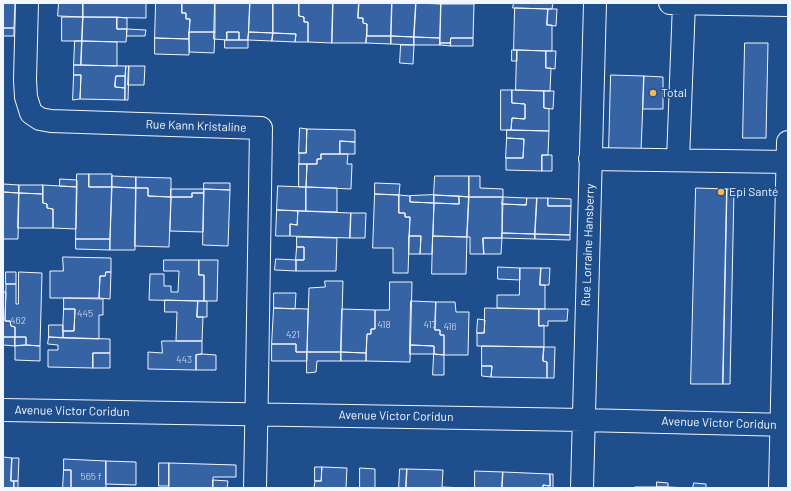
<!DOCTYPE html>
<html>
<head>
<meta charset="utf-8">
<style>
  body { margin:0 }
  #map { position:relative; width:791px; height:491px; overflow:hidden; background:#1f4e8c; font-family:Barlow,sans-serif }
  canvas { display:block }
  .frame { position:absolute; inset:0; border:4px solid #f2f6ff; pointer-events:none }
</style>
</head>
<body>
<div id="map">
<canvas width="791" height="491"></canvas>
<div class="frame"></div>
</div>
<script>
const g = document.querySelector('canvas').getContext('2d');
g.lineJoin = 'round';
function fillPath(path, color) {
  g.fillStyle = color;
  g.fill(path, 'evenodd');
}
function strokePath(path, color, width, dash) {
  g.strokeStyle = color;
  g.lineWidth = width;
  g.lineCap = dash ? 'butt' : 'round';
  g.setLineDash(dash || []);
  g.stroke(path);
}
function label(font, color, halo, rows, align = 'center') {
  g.font = font + ' Barlow,sans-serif';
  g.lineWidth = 3;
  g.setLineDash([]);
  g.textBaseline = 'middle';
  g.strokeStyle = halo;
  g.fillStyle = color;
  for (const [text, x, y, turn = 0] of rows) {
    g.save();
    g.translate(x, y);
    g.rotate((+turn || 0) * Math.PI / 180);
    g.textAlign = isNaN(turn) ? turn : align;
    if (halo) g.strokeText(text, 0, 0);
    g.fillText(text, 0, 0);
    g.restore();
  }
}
const building = new Path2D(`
  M3,3h12l-1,25h-11z
  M59,3h24v14l-25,-1z
  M83,3h63v15l-63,-1z
  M156,3h26v10h4v6h4l-1,20 -34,-1z
  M182,3h33v29h-26l1,-13h-4v-6h-4z
  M215,3h35l-2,37h-9v-8h-12v8l-13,-1z
  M250,3h23v30l-24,-1z
  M273,3h26v13l5,1v5h4v20h-13l1,-8 -23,-1z
  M299,3h34l-1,40 -24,-1v-20h-4v-5l-5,-1z
  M333,3h26l-1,15h5v5l4,1 -1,19h-34z
  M359,3h33l-1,33h-24v-12l-4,-1v-5h-5z
  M392,3h24l-2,34 -23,-1z
  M416,3l25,1 -1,34 -26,-1z
  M514,3h39l-1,6 -39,-1z
  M441,4h33l-1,34h-22l-1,5h-10z
  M515,8l33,1 -1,16h5v26l-38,-1z
  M548,9h9l-1,17 -9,-1z
  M62,17h21l-1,24h-20z
  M83,17h34v12h10l-1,13 -44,-1z
  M117,17l10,1v11h-10z
  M3,28h11v8h-11z
  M127,29l19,1 -1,6h-18z
  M189,32h26l-1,21 -24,-1z
  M227,32h12v8h-12z
  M249,32l24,1 -1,8 -24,-1z
  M273,33l23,1 -1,8 -23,-1z
  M367,36h24v8l-25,-1z
  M391,36l23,1v8l-23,-1z
  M414,37l26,1v7h-26z
  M155,38l34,1v16l-34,-1z
  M451,38h22v8h-22z
  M225,40h23v8h-23z
  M75,41h7l-1,24h-7z
  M82,41l35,1v24l-36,-1z
  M440,43h10l1,3 -11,-1z
  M745,43h23l-2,95h-23z
  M401,45h13l-1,19 -13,-1z
  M512,50h5v11h-5z
  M517,50l29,1v17h5l-1,23 -34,-1z
  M546,51h10l-1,18 -9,-1z
  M74,65l52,1 -1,10h-9l-1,11 10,1v12l-45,-1 1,-24h-7z
  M126,66h3l-1,34h-3z
  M129,66h16l-1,19h-16z
  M74,75h7l-1,24 -7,1z
  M611,75l33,1 -3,75 -32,-1z
  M116,76h9v12l-10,-1z
  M644,76l19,1v32h-20z
  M501,90h11v13l13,1v15l-13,-1 -1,12h-10z
  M512,90l32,1v17l5,1v22l-38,-1 1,-12 13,1v-15l-13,-1z
  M544,91h10l-1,18 -9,-1z
  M300,128l7,1 -1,24h-7z
  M307,129l48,1v12l-15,-1v13h-19v5h-4v5h-18v-11h7z
  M507,130l42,1 -1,24h-6v16l-36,-1v-12h17l1,-19 -17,-1z
  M507,138l17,1 -1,19h-17z
  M340,141l15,1v12h-15z
  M321,154h27l-1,10h5l-1,25 -45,-2 1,-23h10v-5h4z
  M542,155h10v16h-10z
  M299,164h8l-1,23h-7z
  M77,174h12v13h23l-2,52h-34z
  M89,174h23v13h-23z
  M112,176l24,1v11l-24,-1z
  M435,176h34v21l-35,-2z
  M469,176h11v12l23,1v8h-34z
  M136,177l35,1v19l-23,-1v-8h-12z
  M60,179l17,1v7l-17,-1z
  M204,183h26v7l-26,-1z
  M375,183l25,1 -1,11 -24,-1z
  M3,184l16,1v8l-16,-1z
  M19,185h24v9l-24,-1z
  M43,185l34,2 -1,42 -23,-1v-19l-6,-1v-4l-4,-1z
  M278,186l28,1v24l-29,-1z
  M112,187l24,1 -1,62h-25z
  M306,187l31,1v24l-31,-1z
  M136,188h12v8l23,1 -2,50 -34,-1z
  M696,188l31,1 -4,195h-32z
  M171,189h33v4h-12v4h-21z
  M204,189l26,1 -2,56 -25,-1z
  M727,189h7l-4,195h-7z
  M3,192l16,1 -1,46h-15z
  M19,193l24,1v9l4,1v4l6,1v19h-35z
  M192,193h12l-1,39 -33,-1 1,-34h21z
  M375,194l24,1v18h6v4h5l-2,56h-15v-25h-20z
  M399,195l11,1v6l24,1 -2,51h-12l1,-18h-12l1,-19h-5v-4h-6z
  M434,195v8l-24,-1v-6z
  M434,195l25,1v8l-25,-1z
  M459,196l10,1 -2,40 -34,-1 1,-33 25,1z
  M469,197h34l-1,41h-19l1,16h-14v-17h-3z
  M503,197l24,1 -1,7 -24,-1z
  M527,198h10l-2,36 -33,-1v-29l24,1z
  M537,198h11v8h23l-1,29 -35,-1z
  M548,198l23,1v7h-23z
  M277,210l21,1 -1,14 -7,-1v12h-14z
  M298,211l53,2 -1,25 -60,-2v-12l7,1z
  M351,213h15l-1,25h-15z
  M502,233l33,1v5l-33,-1z
  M535,234l35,1v5l-35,-1z
  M409,236h12l-1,18h-11z
  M433,236l34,1 -1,37h-34z
  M297,237l40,1 -1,33h-40v-11h8v-13h-7z
  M483,238h19l-1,16h-17z
  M76,239h34v11l-34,-1z
  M297,247h7v13h-8z
  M63,257l48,1v14h-5l-1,4h-5l-1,22h-49v-27h13z
  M276,259l20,1v11l-21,-1z
  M164,260h35v15h5v26l-55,-1 1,-26h14v12h7v6h7l1,-21h-15z
  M199,260h19l-1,41h-13v-26h-5z
  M498,267l22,1v12l-22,-1z
  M520,268h21l-1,17h5v24l-48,-1v-13h22z
  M541,268h9l-1,17h-9z
  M6,272h10v12h-10z
  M19,272l23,1 -2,73 -14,-1v-8h-11v-10l-4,-1 -1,-5h-5l1,-37h10v20h2z
  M106,272h5l-1,27 -11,-1 1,-22h5z
  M325,281h18l-2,71h-34l2,-64 16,-1z
  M390,282h22l-2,80 -44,-1 1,-27h4v-5h4v-19h14z
  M3,292h3l-1,29h5l1,5 4,1v10h-12z
  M274,293h22l-1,16 -21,-1z
  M64,298l39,1v16h-4v24l-36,-1v-7h11l1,-22h-11z
  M165,300l33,1 -1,16h6l-1,24h-26l1,-29h-12z
  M198,301h9v16h-10z
  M411,301l25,1 -1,28h5v5h4v20l-10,-1v-8l-24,-1z
  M436,302h19l1,10h13l-1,43h-24v-20h-4v-5h-5z
  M274,308l34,1 -1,43h-11v-8h-24z
  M485,308l54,1v17l5,-1v22l-67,-1v-13h7z
  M64,309h11l-1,22h-11z
  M342,309l33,1v19h-4v5h-4l-1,19 -25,-1z
  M539,309h29l-1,12h-19v5h-9z
  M478,319l7,1 -1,13h-7z
  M49,325h14v13l-14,-1z
  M3,337h12v9l-12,-1z
  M15,337h11v8l-11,1z
  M49,337l61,2v14h-17v15l-45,-1v-17h10v-5l-10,-1z
  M162,341h40v13l-6,1v15l-48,-1v-17l14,1z
  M272,344h24v8h11v9h-35z
  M26,345l14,1v15l-25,-1v-14z
  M410,345l24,1v8h-24z
  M482,346l62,1 -1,14 4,1v16l-56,-1 1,-11h-10z
  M544,347h11l-1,31h-7v-16l-4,-1z
  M307,352h34v9h-24l-1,11 -9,1z
  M341,352l25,1v8h-25z
  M93,353h17v15h-17z
  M202,354l14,1v15h-20v-15z
  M434,354l10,1v20h-11z
  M482,366h10l-1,11 -9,-1z
  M3,457l9,1 -1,23h3v7h-11z
  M12,458h7l-1,23h-7z
  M64,459l42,2v27h-35v-18h-7z
  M106,461l30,1v23l-30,-1z
  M159,463h10v23h-10z
  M169,463l67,2v12h-23v11h-44z
  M315,467h7l-1,14h-6z
  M322,467l25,1 -1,20h-32l1,-7h6z
  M360,468l15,1v19h-15z
  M400,469h7l-1,19h-7z
  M407,469l36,1 -1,17 23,1h-59z
  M64,470h7v18h-8z
  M475,471l28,1 -1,16h-27z
  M503,472l47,2v12l-7,-1v3h-41z
  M550,474h3v14h-10v-3l7,1z
  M213,480l15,1 -1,7h-14z
  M14,481h4v7h-4z
  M657,482l11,1v4h-11z
  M694,483l12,1v4h-13z
  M635,487h33l22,1h-55z`);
fillPath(building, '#3563a3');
strokePath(building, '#f2f6ff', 1);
const minor = new Path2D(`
  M27,3l-2,77 1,17 5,16 9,6 11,2 210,7 -4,255 -2,105
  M670,3l118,2
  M590,159l198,3
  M678,160l6,-157
  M3,410l580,10 205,5
  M582,488l13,-485`);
const secondary = new Path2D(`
  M780,488l8,-346`);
strokePath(minor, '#f2f6ff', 24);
strokePath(secondary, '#f2f6ff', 24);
strokePath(minor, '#1f4e8c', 22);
strokePath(secondary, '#1f4e8c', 22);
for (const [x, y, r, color] of [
  [653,93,4,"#ffb74d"],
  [721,192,4,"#ffb74d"]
]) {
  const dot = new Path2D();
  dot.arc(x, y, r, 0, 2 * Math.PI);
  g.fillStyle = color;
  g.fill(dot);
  strokePath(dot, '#1f4e8c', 1.5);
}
label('10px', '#c3d1e8', null, [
  ["445",85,314],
  ["462",18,321],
  ["418",384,325],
  ["417",430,325],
  ["416",450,327],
  ["421",293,335],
  ["443",184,360],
  ["565 f",91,477]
]);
label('12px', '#f2f6ff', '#1f4e8c', [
  ["Total",661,93],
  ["Epi Santé",729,192]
], 'left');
label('12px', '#f2f6ff', '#1f4e8c', [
  ["Rue Kann Kristaline",196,126,2],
  ["Rue Lorraine Hansberry",588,245,-88],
  ["Avenue Victor Coridun",72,411,1],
  ["Avenue Victor Coridun",396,416,1],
  ["Avenue Victor Coridun",719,423,2]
]);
</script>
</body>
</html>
